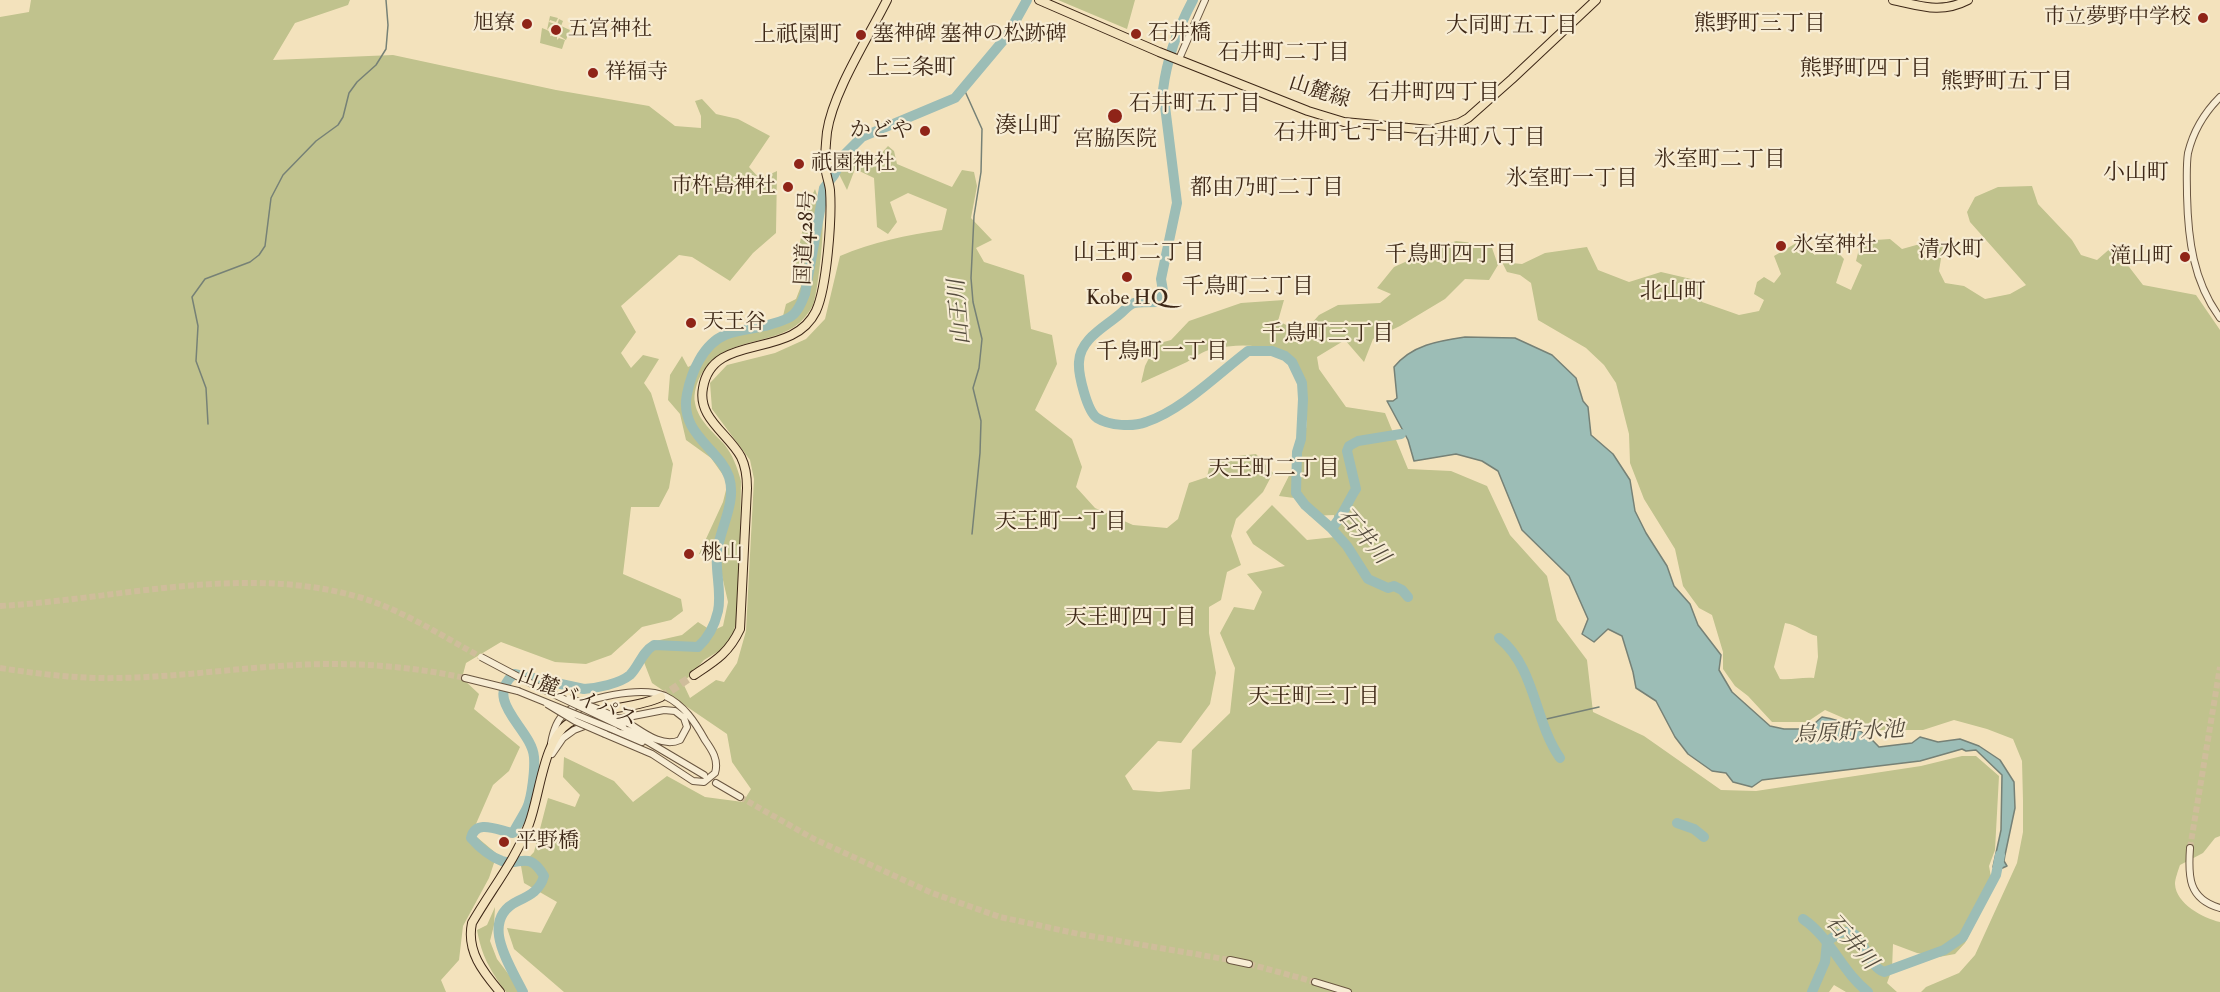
<!DOCTYPE html>
<html>
<head>
<meta charset="utf-8">
<style>
  body { margin:0 }
  canvas { display:block; background:#f3e2bc }
</style>
</head>
<body>
<canvas width="2220" height="992"></canvas>
<script>
const g = document.querySelector('canvas').getContext('2d');
g.lineJoin = 'round';
function fillPath(path, color) {
  g.fillStyle = color;
  g.fill(path, 'evenodd');
}
function strokePath(path, color, width, dash) {
  g.strokeStyle = color;
  g.lineWidth = width;
  g.lineCap = dash ? 'butt' : 'round';
  g.setLineDash(dash || []);
  g.stroke(path);
}
function label(font, color, halo, rows, align = 'center') {
  g.font = font + ' "IM FELL Double Pica","Noto Serif JP",serif';
  g.lineWidth = 4.5;
  g.setLineDash([]);
  g.textBaseline = 'middle';
  g.strokeStyle = halo;
  g.fillStyle = color;
  for (const [text, x, y, turn = 0] of rows) {
    g.save();
    g.translate(x, y);
    g.rotate((+turn || 0) * Math.PI / 180);
    g.textAlign = isNaN(turn) ? turn : align;
    if (halo) g.strokeText(text, 0, 0);
    g.fillText(text, 0, 0);
    g.restore();
  }
}
fillPath(new Path2D(`
  M31,0h319l-2,5 -53,18 -22,37 120,-5 163,35 93,16 26,20 26,2v-12l-6,-15 7,-2 14,15 22,5 32,17 -21,31 11,12 17,-8 -1,62 -23,20 -23,28 -38,-24 -13,-2 -58,51 15,26 -15,21 10,15 12,-13 16,4 -15,24 7,10 22,71 -4,24 -10,19h-28l-8,67 58,25 2,12 -12,9 -29,7 -31,28 -25,9 -31,-2 -54,-20 -35,21 -4,15 17,16 -5,15 46,38 -11,24 -16,14 -21,48 25,21 -8,24 -26,48 -4,34 -18,20 5,12h-446v-975l29,-5z
  M1058,0h77l-8,29z
  M550,16l8,2 -2,4 -6,-2 -1,2 6,2 -4,1 -4,5 4,3 -1,3 6,-2 4,-7 -3,-2 2,-6 4,2 -2,5 9,4 -4,10 -8,-5 -1,2v3l2,-2 6,2 -3,9 -22,-6 2,-15 5,2z
  M888,146l6,5 3,13 55,23 10,-17 12,2 3,14 -6,32 21,22 -16,8 8,14 40,13 7,54 21,6 5,29 -22,46 37,29 10,28 -6,20 19,21 38,17 34,3 11,-9 11,-36 18,-6 4,-18 45,-5 17,19 -10,19 -27,27 -5,17 10,29 -14,7 -6,28 -12,7v26l7,40 -6,31 -29,39 -23,-2 -33,35 8,14 26,2 31,-3 2,-39 38,-37 5,-45 -15,-35 14,-26 20,3 8,-18 -15,-18 38,-8 -32,-22 -7,-12 26,-27 35,35 28,-3 -1,-22 -24,1 -16,-18 -15,-2c11,-23 28,-53 28,-78 0,-64 -38,-81 -95,-69 -9,2 -17,8 -25,13 -15,7 -31,14 -46,21l4,-17 11,-22 15,-4 18,-19 52,-18 43,-3 -6,21 25,12 16,-18 19,-10 42,-2 11,-9 -14,-6 17,-21 40,-18 22,-8 35,4 7,20 -9,15 -24,-1 -20,20 -45,27 -27,13 -9,23 -19,-22 -28,17 2,12 27,38 39,6 23,56 43,2 36,15 23,49 37,41 10,44 30,40 6,52 51,24 77,54 35,1 165,-25 41,-10h14l23,20 -4,74 -6,16 4,22 -28,55 -10,11 -16,3 -22,-4 -24,-9 -1,25 -5,14 10,9h-51l-12,-7 -5,7h-1265l-50,-43 -7,-21 34,5 16,-31 -33,-19 -3,-17 13,-14 14,-54 27,9 5,-12 -17,-18 1,-20 50,24 19,21 34,-26 38,21 38,5 8,-13 -19,-27 -5,-28 -75,-51 -10,-26 9,-15 31,-7 16,-13 14,9 11,-5 5,-24 -10,-44 -19,-4 24,-52 5,-20 -17,-24 -25,-18 -6,-26 -12,-14 2,-25 12,-19 6,11 14,-7 11,-23 69,-17 4,-16 10,-5 5,-13 -7,-15 14,-67 7,-15c3,9 6,18 7,27 3,13 -4,72 -8,86 -3,9 -12,20 -20,25 -30,19 -71,11 -92,46 -5,8 -9,21 -7,30 3,17 18,29 29,41 9,11 13,23 17,37l-2,131 -6,22 -9,14 -20,12 -21,23 7,15 26,-18 8,2 13,-19 9,-32 8,-152 -4,-19 -38,-51 -2,-26 17,-18 48,-12 31,-14 19,-20 15,-63c33,-14 66,-21 102,-26l5,-21 -39,-16 -18,9 7,20 -9,12 -11,-7 -3,-49 -19,-9 -8,21 -8,-16 1,-13c12,-10 23,-8 38,-4z
  M2032,186l6,18 34,36 9,15 16,5 16,-14 30,39 53,10 24,35v506l-5,2 -12,15 -23,12c-2,6 -5,14 -5,19 1,20 28,34 45,38v70h-299l5,-5 33,-14 16,-18 42,-92 6,-31v-31l-1,-40 -9,-22 -26,-10 -33,-9 -31,10h-52l-46,-20 -18,12h-35l-24,-26 -13,-10 -12,-17v-17l-11,-37 -13,-7 -16,-22 -8,-37 -31,-50 -14,-36 -1,-29 -13,-51 -12,-18 -18,-17 -48,-28 -7,-37 -11,-8 -13,-3 -5,-10 20,2 23,-11 42,-6 11,23 31,12 32,-10 43,10 -2,20 37,13 20,-4 5,-11 -10,-6 3,-12 7,-5 10,6 7,-9 -7,-18 24,-14 17,13 11,-15 18,19 -8,24 15,7 11,-25 -6,-4 5,-20 29,-2 12,10 18,-5 23,2 -4,25 6,12 19,3 21,13 25,-5 16,-9 -56,-63 -3,-10 8,-15 23,-10zM1785,623c13,2 20,10 32,13l1,21 -4,21c-12,-1 -22,2 -34,1l-6,-12z
  M495,907l-1,18 -4,16 7,18 25,33h-16c-16,-22 -24,-35 -29,-62l10,-5z`), '#c0c28d');
const water = new Path2D(`
  M1465,337l50,1 37,17 24,23 7,23 5,6 3,28 22,19 17,26 5,31 11,22 21,33 7,20 16,18 8,21 23,30 -2,15 13,22 38,34 14,3h24l14,-12c21,3 43,14 57,30l33,-4 8,-6 18,5 22,-3 19,7 21,14 14,22 1,26 -10,47 -1,6 3,5 -9,4 -5,-3 8,-37 1,-55 -26,-25 -10,1 -4,-2 -42,12 -158,19 -10,7 -19,-5 -7,-9 -14,-2 -24,-17 -13,-17 -19,-36 -20,-13 -3,-16 -11,-36 -14,-7 -14,13 -12,-8 6,-15 -19,-43 -47,-46 -24,-59 -16,-10 -26,-7 -42,7 -6,-21 -21,-39h6l4,-3 -3,-31c18,-22 44,-26 71,-30z`);
fillPath(water, '#9cbdb6');
strokePath(water, '#768176', 1.5);
strokePath(new Path2D(`
  M964,89l18,40 -1,43 -7,44 -3,62 2,24 9,37 -3,29 -6,20 8,33 -1,32 -8,81
  M208,424l-2,-36 -10,-27 2,-35 -6,-29 13,-18 45,-17 9,-7 6,-9 6,-48 12,-23 33,-34 22,-16 5,-8 6,-24 8,-11 19,-17 10,-16 2,-24 -2,-25
  M1542,720l57,-13`), '#768176', 1.5);
strokePath(new Path2D(`
  M1193,0c-15,28 -26,58 -30,90l14,113 -16,76 2,12 -6,11c-8,0 -16,0 -23,1 -6,2 -10,8 -14,11 -15,13 -40,25 -41,48 -1,12 8,49 18,56 13,8 36,9 49,4 35,-11 73,-49 102,-71h24l13,5 7,6 10,21 1,16 -2,40 -4,13 -1,41 9,12 26,23 16,18 21,33 20,9 6,-2 8,4 6,7
  M1331,528c9,-6 18,-29 25,-39l-9,-38 2,-5 9,-5 43,-7
  M1499,638c37,30 35,83 61,120
  M1677,823l17,6 10,8
  M1803,919c28,19 39,53 65,73
  M1827,942c37,-32 33,20 57,30l60,-22 19,-13 33,-62 4,-20
  M523,992c-13,-27 -45,-72 -5,-91 13,-6 22,-11 26,-25 -16,-27 -24,-9 -42,-15 -11,-4 -23,-14 -31,-23 5,-20 28,-7 42,-5 4,-8 10,-17 14,-25 5,-11 8,-39 7,-51 -2,-28 -52,-56 -20,-83l70,15c13,-1 35,-5 46,-14 9,-9 12,-23 24,-30l44,2c10,-9 17,-23 20,-36 4,-19 -3,-39 -1,-59 3,-24 20,-50 12,-75 -10,-29 -50,-43 -42,-83 4,-21 16,-50 38,-59 13,-5 27,-6 40,-9 9,-3 22,-5 29,-12 6,-6 8,-13 11,-20l19,-106 10,-13 11,-21 17,-17 93,-39 52,-62 20,-36
  M1812,992l13,-30 2,-20`), '#9cbdb6', 10);
strokePath(new Path2D(`
  M0,606c119,-7 246,-43 362,-8 42,13 80,38 119,59
  M0,668c39,6 79,11 118,10 60,-1 119,-10 178,-13 57,-3 114,1 169,13
  M740,797l74,42 118,54 68,24 79,17 151,26
  M2190,848l30,-181
  M1249,964l66,18`), '#cfbd9b', 6, [6, 3]);
strokePath(new Path2D(`
  M661,697l33,-22`), '#cfbd9b', 8, [8, 4]);
const tertiary = new Path2D(`
  M1179,59l26,-59
  M2220,97c-15,15 -27,35 -32,56 -2,13 -1,28 -1,42 1,44 6,86 33,123
  M465,678l53,13
  M623,727l81,48
  M614,730l28,12
  M551,743c2,-11 5,-22 13,-29 19,-17 78,-28 101,-18 19,9 30,26 40,44 7,10 14,20 10,33l-11,9 -11,-1 -41,-27 -47,-20
  M552,754l11,-16 11,-8 13,-5 77,-15 11,1 9,7 3,9 -7,13c-17,8 -36,-7 -50,-16
  M716,783l24,14
  M2190,848c-2,28 -2,51 30,60
  M1230,960l19,4
  M1315,982l33,10`);
const primary = new Path2D(`
  M1039,0l120,52 149,59 36,11 86,8 29,-7 9,-5 44,-39 84,-79
  M1893,0c28,6 48,14 75,0`);
const trunk = new Path2D(`
  M694,675c21,-14 35,-22 46,-46l7,-141c0,-11 -1,-21 -6,-31 -12,-23 -44,-39 -38,-69 9,-57 89,-27 113,-77 11,-24 16,-93 14,-121 -1,-9 -5,-17 -5,-26 0,-10 1,-22 2,-32 6,-40 41,-94 60,-132
  M500,992c-17,-20 -34,-41 -28,-69 19,-33 44,-64 57,-99 11,-29 14,-84 40,-101 27,-17 64,-13 92,-26`);
strokePath(tertiary, '#6a5640', 8);
strokePath(primary, '#3d2716', 10);
strokePath(trunk, '#3d2716', 10);
strokePath(tertiary, '#f7ecd3', 6);
strokePath(primary, '#f3e2bc', 8);
strokePath(trunk, '#f3e2bc', 8);
const tertiaryBridge = new Path2D(`
  M481,657l51,27 91,43
  M518,691l96,39
  M569,698l29,11 32,15
  M547,704l28,17 30,13`);
strokePath(tertiaryBridge, '#6a5640', 8, []);
strokePath(tertiaryBridge, '#f7ecd3', 6);
for (const [x, y, r, color] of [
  [2203,18,6,"#8f2418"],
  [527,24,6,"#8f2418"],
  [556,30,6,"#8f2418"],
  [1136,34,6,"#8f2418"],
  [861,35,6,"#8f2418"],
  [593,73,6,"#8f2418"],
  [1115,116,8,"#8f2418"],
  [925,131,6,"#8f2418"],
  [799,164,6,"#8f2418"],
  [788,187,6,"#8f2418"],
  [1781,246,6,"#8f2418"],
  [2185,257,6,"#8f2418"],
  [1127,277,6,"#8f2418"],
  [691,323,6,"#8f2418"],
  [689,554,6,"#8f2418"],
  [504,842,6,"#8f2418"]
]) {
  const dot = new Path2D();
  dot.arc(x, y, r, 0, 2 * Math.PI);
  g.fillStyle = color;
  g.fill(dot);
  strokePath(dot, '#f7ecd3', 2);
}
label('21px', '#3d2716', '#f7ecd3', [
  ["市立夢野中学校",2191,18,"right"],
  ["旭寮",515,24,"right"],
  ["五宮神社",568,30],
  ["石井橋",1148,34],
  ["塞神碑 塞神の松跡碑",873,35],
  ["祥福寺",605,73],
  ["かどや",913,131,"right"],
  ["宮脇医院",1115,140,"center"],
  ["祇園神社",811,164],
  ["市杵島神社",776,187,"right"],
  ["氷室神社",1793,246],
  ["滝山町",2173,257,"right"],
  ["Kobe HQ",1127,299,"center"],
  ["天王谷",703,323],
  ["桃山",701,554],
  ["平野橋",516,842]
], 'left');
label('21px', '#3d2716', '#f7ecd3', [
  ["山麓線",1319,93,18],
  ["国道428号",807,238,-87],
  ["山麓バイパス",577,699,21]
]);
label('22px', '#3d2716', '#f7ecd3', [
  ["熊野町三丁目",1760,25],
  ["大同町五丁目",1512,27],
  ["上祇園町",798,36],
  ["石井町二丁目",1284,54],
  ["上三条町",912,69],
  ["熊野町四丁目",1866,70],
  ["熊野町五丁目",2007,83],
  ["石井町四丁目",1434,94],
  ["石井町五丁目",1195,105],
  ["湊山町",1028,127],
  ["石井町七丁目",1340,134],
  ["石井町八丁目",1480,139],
  ["氷室町二丁目",1720,161],
  ["小山町",2136,174],
  ["氷室町一丁目",1572,180],
  ["都由乃町二丁目",1267,189],
  ["清水町",1951,251],
  ["山王町二丁目",1139,254],
  ["千鳥町四丁目",1451,256],
  ["千鳥町二丁目",1248,288],
  ["北山町",1673,293],
  ["千鳥町三丁目",1328,335],
  ["千鳥町一丁目",1162,353],
  ["天王町二丁目",1274,470],
  ["天王町一丁目",1061,523],
  ["天王町四丁目",1131,619],
  ["天王町三丁目",1314,698]
]);
label('italic 22px', '#554c3e', '#f7ecd3', [
  ["山王川",961,312,-95],
  ["石井川",1362,537,49],
  ["烏原貯水池",1849,734,-3],
  ["石井川",1850,943,48]
]);
</script>
</body>
</html>
